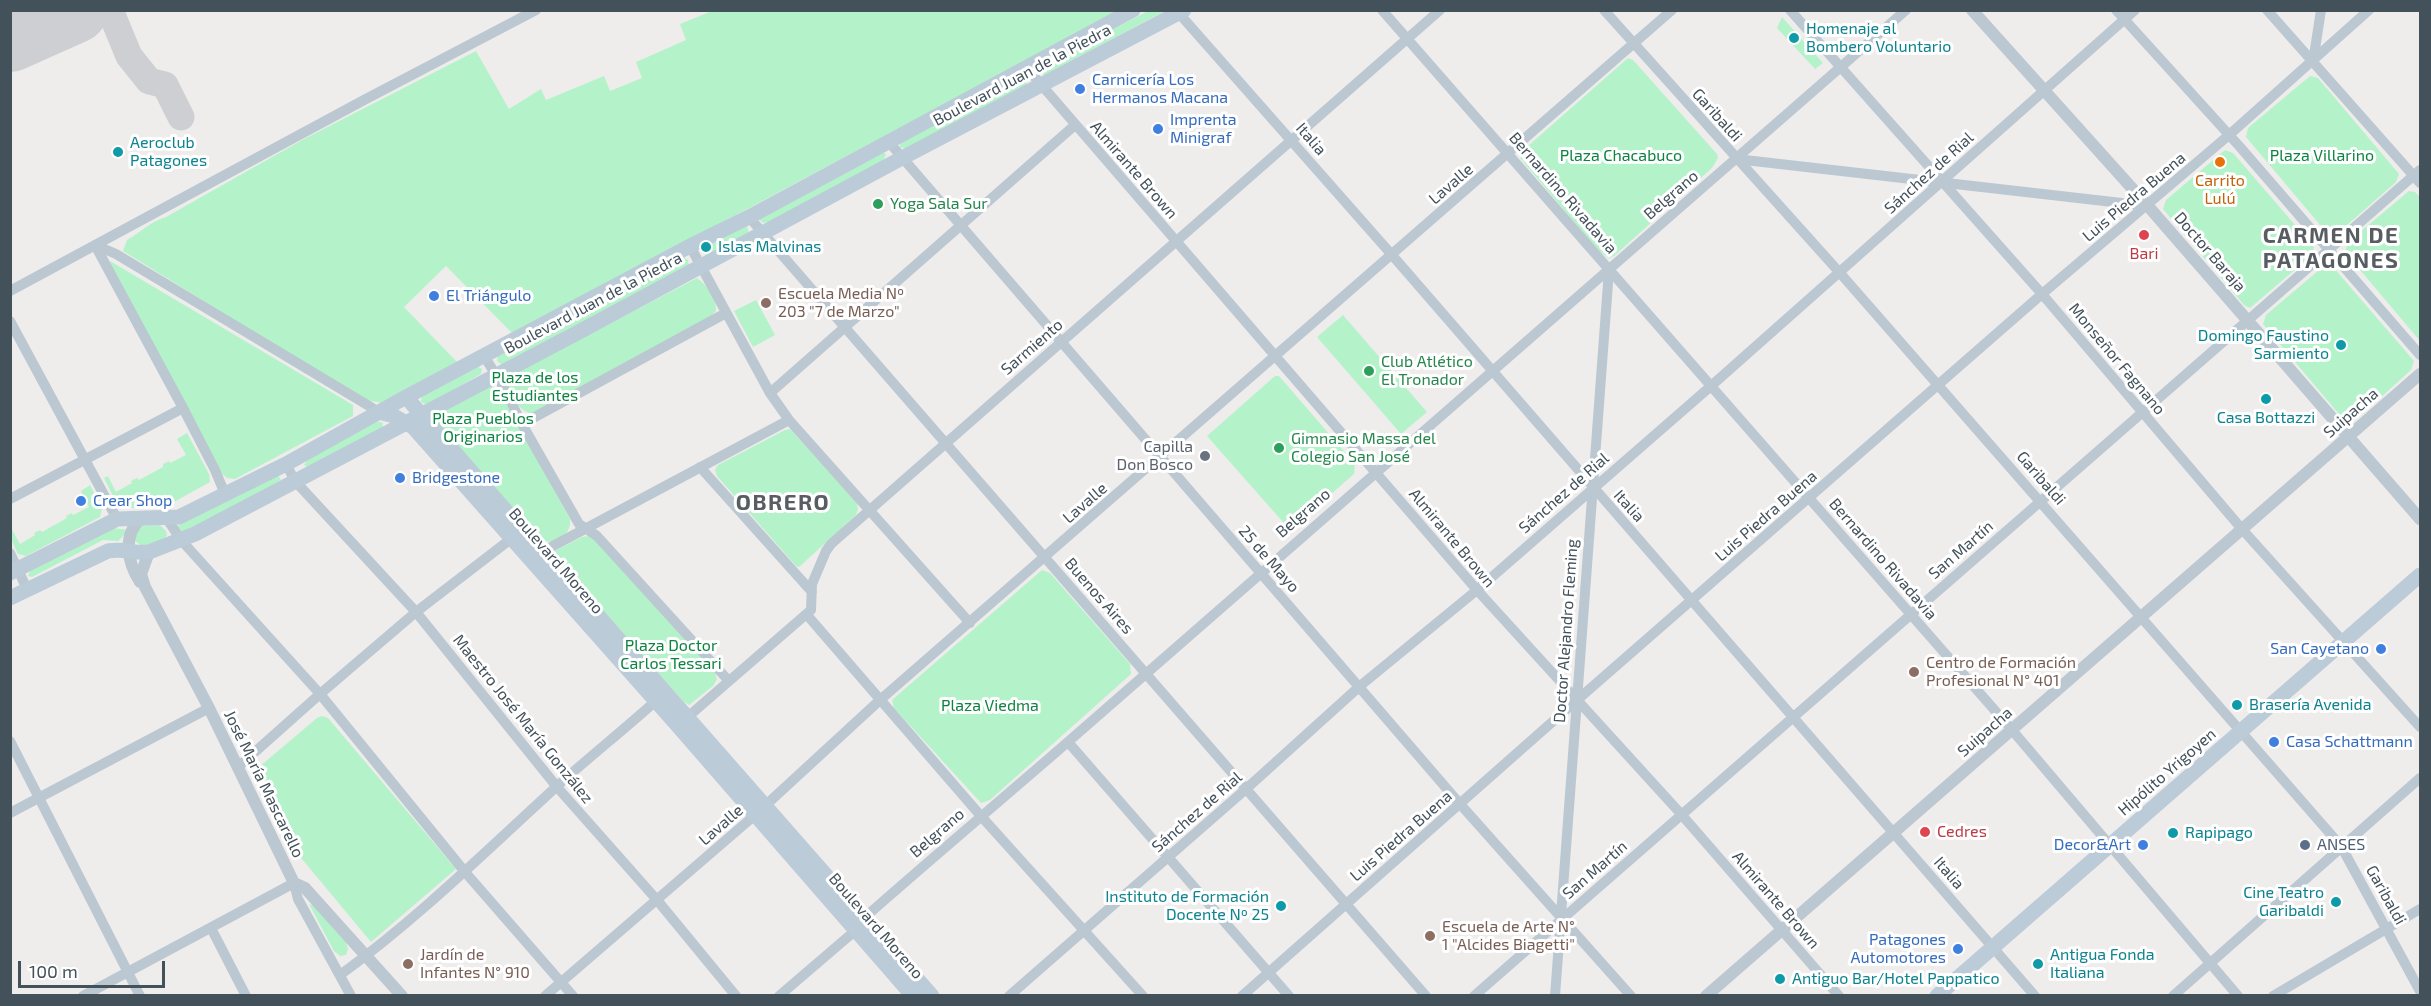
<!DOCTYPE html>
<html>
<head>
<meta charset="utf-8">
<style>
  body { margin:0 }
  #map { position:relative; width:2431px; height:1006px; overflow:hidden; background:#efecec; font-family:"Exo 2",sans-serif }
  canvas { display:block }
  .frame { position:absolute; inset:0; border:12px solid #43515b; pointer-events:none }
  .scale { position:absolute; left:18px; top:961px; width:147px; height:27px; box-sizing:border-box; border:3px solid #43515b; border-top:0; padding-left:8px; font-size:18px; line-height:21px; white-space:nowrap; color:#43515b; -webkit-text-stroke:4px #fff; paint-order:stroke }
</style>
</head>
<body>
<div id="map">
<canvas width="2431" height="1006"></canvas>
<div class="frame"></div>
<div class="scale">100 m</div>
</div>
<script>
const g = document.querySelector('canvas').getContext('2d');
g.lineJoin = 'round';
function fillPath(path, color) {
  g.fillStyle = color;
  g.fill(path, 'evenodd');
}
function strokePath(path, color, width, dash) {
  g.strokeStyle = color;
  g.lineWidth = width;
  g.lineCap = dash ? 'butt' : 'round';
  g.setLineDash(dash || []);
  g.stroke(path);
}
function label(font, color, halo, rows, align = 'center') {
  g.font = font + ' "Exo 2",sans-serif';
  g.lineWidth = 6;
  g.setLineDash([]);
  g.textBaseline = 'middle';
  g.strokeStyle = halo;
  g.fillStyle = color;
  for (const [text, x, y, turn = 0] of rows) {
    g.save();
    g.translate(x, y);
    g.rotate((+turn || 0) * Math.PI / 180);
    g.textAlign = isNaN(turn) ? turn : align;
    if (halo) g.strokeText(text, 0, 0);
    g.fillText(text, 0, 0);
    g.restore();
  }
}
fillPath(new Path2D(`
  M712,11h406l-605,323 -67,-68 -42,41 53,55 -74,41 -19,-3 -241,-149 4,-11c14,-8 23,-18 39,-23l138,-78 172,-88 33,58 32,-20 5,11 58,-24 6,15 32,-13 -6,-16 50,-22 -6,-16z
  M1148,11h17l-120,64 -5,-2v-6z
  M1782,17l41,46 -8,6 -38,-41z
  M1628,58l5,2 84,94 1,4 -6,10 -98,88 -6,2 -12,-10 -75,-89 -2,-5z
  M2310,76l8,2 81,96 -3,8 -58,51 -6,2 -6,-3 -80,-95 2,-9z
  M1021,77l5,3 1,6 -121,63 -6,-2v-4z
  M2225,150l8,3 81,94 -3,9 -61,52 -6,-3 -81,-96 3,-9z
  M882,152l4,2 -3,8 -114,60 -6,1 -3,-3v-4z
  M2409,191l6,1 5,5v144l-75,-89 3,-10z
  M747,225l2,9 -41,22 -5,-3v-6z
  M683,257l5,3 1,6 -187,99 -5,-4 1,-6z
  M110,261l243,144v11l-118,63 -8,-1 -6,-5 -109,-205z
  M2325,265l8,2 81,94 -3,9 -55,50 -6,2 -6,-2 -81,-96 3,-9z
  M697,278c10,7 20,21 19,33l-6,6 -178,97c-15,-4 -18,-17 -24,-29l3,-10z
  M756,300l19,35 -22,12 -19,-36z
  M1343,315l84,97 -26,22 -84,-97z
  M477,366l5,3 -1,5 -54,31 -6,-3 1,-7z
  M1275,376h4l76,88 -1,10 -64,56 -83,-94z
  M489,385l9,4 72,130c2,18 -19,29 -33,18l-103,-118v-5z
  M377,421l6,2 -1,6 -75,38 -3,-2 3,-5z
  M790,429l67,74 1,6 -2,6 -57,52 -3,-1 -79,-90 -2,-6 3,-5 67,-35z
  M187,433l22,41 1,8 -47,26h-39l-7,-4 -13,-26 4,-2 8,16 16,-9 -1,-2 6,-3 2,2 24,-13v-3l6,-3 1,2 16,-8 -9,-16z
  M275,475h3l3,5 -99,55 -7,-8z
  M90,485l12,23 -2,9 -74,39 -8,-2 -7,-15v-11l9,16 15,-9 -1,-2 6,-3 2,2 25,-14 -1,-2 6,-3 1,2 16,-8 -8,-16z
  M160,525l6,6 1,4 -5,7 -20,4 -7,-5 -1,-9 6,-6z
  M112,528l17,2 -11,11 -15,-1 -71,37 -4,-1 2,-5z
  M588,536l6,3 121,134 2,6 -4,7 -24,19 -5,-3 -129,-146v-5l27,-14z
  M1042,570l8,3 80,91 1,10 -141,126 -9,3 -87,-95 -2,-8z
  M322,716l6,2 128,151 -85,73 -69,-83 -43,-82v-10l58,-49z
  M309,904l4,1 33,37 2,7 -2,6 -6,1 -6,-5z`), '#b4f3c9');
strokePath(new Path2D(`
  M110,10l19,46 20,25 16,4 16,32`), '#cecfd2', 27);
strokePath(new Path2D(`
  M10,39l65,-29`), '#cecfd2', 66);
strokePath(new Path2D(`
  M1176,10l216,245 643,741
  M1382,10l630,720 226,266
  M1604,10l236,263 501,573 79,145
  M1790,10l252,284 199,234 179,199
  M2116,10l124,137 180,208
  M2267,10l153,173
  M2313,62l8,-52
  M1026,67l451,523 204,224 158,182
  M888,141l572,663 171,192
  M1736,159l412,47
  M749,217l677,779
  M95,245l21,9 263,158
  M95,245l88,163 32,62 10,24
  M690,246l80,147 19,27 181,203
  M10,291l354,-191 172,-90
  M10,321l107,198
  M484,356l19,30 19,38 57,100 18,12 131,144
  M770,393l305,-268
  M522,424l204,-111
  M286,464l9,17 121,131 141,175 100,113 79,96
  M700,467l112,125
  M10,499l173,-91
  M167,519l14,21 139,154 145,178 108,124
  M10,553l17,36
  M538,554l251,-134
  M807,615l173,200 163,181
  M683,721l128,-111 1,-26 14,-33 5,-7 609,-534
  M10,741l130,255
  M1068,742l221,254
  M238,767l82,-73 96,-82 100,-77
  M10,813l199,-105
  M211,928l35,68
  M340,975c77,-56 145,-123 215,-187 34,-31 70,-59 104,-90
  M83,996l211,-113 4,16 53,97
  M545,996l210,-181 125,-115 792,-690
  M779,996l77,-66 8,-12c68,-60 137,-118 205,-177 277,-245 557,-487 837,-731
  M1009,996l237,-207 114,-103 117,-96 234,-204 424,-376
  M1242,996l334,-295 466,-407 187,-159 140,-125
  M1474,996l946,-826
  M1555,996l54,-726
  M2173,996l247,-218
  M2273,996l147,-87`), '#bbc8d1', 10);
strokePath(new Path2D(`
  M1972,10l176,196 272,313
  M149,552l-8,22 4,13 64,121 85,175 11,5 97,108
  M140,582c-13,-20 -18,-47 2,-65
  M1706,996l714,-622`), '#bbc8d1', 12);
strokePath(new Path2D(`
  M406,397l526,599
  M379,412l15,4 19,11 265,299 235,270
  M10,573l107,-54 62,-2 107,-53 120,-67 284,-151 59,-29 384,-207
  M10,598l98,-47c17,-3 26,3 41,1l46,-18 382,-201 325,-175 282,-148
  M1937,996l483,-421`), '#bccbd8', 15);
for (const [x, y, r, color] of [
  [1794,38,6,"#0f9aa8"],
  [1080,89,6,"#3f7fe0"],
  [1158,129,6,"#3f7fe0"],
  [118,152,6,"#0f9aa8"],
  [2220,162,6,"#e8710a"],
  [878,204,6,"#2e9e5b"],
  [2144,235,6,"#e0444e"],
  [706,247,6,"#0f9aa8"],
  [434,296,6,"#3f7fe0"],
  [766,303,6,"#8d6e63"],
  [2341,345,6,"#0f9aa8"],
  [1369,371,6,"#2e9e5b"],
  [2266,399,6,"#0f9aa8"],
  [1279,448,6,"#2e9e5b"],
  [1205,456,6,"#6b7280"],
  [400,478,6,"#3f7fe0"],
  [81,501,6,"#3f7fe0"],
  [2381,649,6,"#3f7fe0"],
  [1914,672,6,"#8d6e63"],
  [2237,705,6,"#0f9aa8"],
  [2274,742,6,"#3f7fe0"],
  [1925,832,6,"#e0444e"],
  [2173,833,6,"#0f9aa8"],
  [2143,845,6,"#3f7fe0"],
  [2305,845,6,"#5c6f8a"],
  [2336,902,6,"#0f9aa8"],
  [1281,906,6,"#0f9aa8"],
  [1430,936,6,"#8d6e63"],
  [1958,949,6,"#3f7fe0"],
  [408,964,6,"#8d6e63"],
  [2038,964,6,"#0f9aa8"],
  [1780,979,6,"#0f9aa8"]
]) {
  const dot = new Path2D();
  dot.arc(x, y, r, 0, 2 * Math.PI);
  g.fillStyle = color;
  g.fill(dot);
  strokePath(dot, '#fff', 2);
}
label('16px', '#0d838f', '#fff', [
  ["Homenaje al",1806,29],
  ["Bombero Voluntario",1806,47],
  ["Aeroclub",130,143],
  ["Patagones",130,161],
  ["Islas Malvinas",718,247],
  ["Domingo Faustino",2329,336,"right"],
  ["Sarmiento",2329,354,"right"],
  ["Casa Bottazzi",2266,418,"center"],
  ["Brasería Avenida",2249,705],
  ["Rapipago",2185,833],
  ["Cine Teatro",2324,893,"right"],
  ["Garibaldi",2324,911,"right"],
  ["Instituto de Formación",1269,897,"right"],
  ["Docente Nº 25",1269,915,"right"],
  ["Antigua Fonda",2050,955],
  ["Italiana",2050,973],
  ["Antiguo Bar/Hotel Pappatico",1792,979]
], 'left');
label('16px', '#43515b', '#fff', [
  ["Boulevard Juan de la Piedra",1022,75,-28],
  ["Garibaldi",1717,115,48],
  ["Italia",1311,139,49],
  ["Almirante Brown",1134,170,49],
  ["Sánchez de Rial",1929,173,-42],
  ["Lavalle",1451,184,-41],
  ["Bernardino Rivadavia",1563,193,49],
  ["Belgrano",1671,195,-41],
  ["Luis Piedra Buena",2134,197,-40],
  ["Doctor Baraja",2210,252,49],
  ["Boulevard Juan de la Piedra",593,303,-28],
  ["Sarmiento",1032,347,-41],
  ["Monseñor Fagnano",2117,359,50],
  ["Suipacha",2351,413,-41],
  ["Garibaldi",2041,478,49],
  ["Sánchez de Rial",1564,493,-41],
  ["Lavalle",1085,503,-41],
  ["Italia",1629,506,48],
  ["Belgrano",1303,513,-41],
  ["Luis Piedra Buena",1766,516,-41],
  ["Almirante Brown",1452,538,50],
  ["San Martín",1961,550,-41],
  ["25 de Mayo",1269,559,49],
  ["Bernardino Rivadavia",1883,559,49],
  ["Boulevard Moreno",556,561,49],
  ["Buenos Aires",1099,596,49],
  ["Doctor Alejandro Fleming",1566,631,-86],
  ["Maestro José María González",523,719,51],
  ["Suipacha",1985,732,-41],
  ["Hipólito Yrigoyen",2167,772,-41],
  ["José María Mascarello",264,784,64],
  ["Sánchez de Rial",1197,812,-41],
  ["Lavalle",721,825,-41],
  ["Belgrano",937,833,-41],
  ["Luis Piedra Buena",1401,836,-41],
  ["San Martín",1595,870,-41],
  ["Italia",1949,873,49],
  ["Garibaldi",2386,895,61],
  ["Almirante Brown",1776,900,49],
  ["Boulevard Moreno",876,926,49]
]);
label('16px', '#366cbe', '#fff', [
  ["Carnicería Los",1092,80],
  ["Hermanos Macana",1092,98],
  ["Imprenta",1170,120],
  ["Minigraf",1170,138],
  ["El Triángulo",446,296],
  ["Bridgestone",412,478],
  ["Crear Shop",93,501],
  ["San Cayetano",2369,649,"right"],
  ["Casa Schattmann",2286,742],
  ["Decor&Art",2131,845,"right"],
  ["Patagones",1946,940,"right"],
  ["Automotores",1946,958,"right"]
], 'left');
label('16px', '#0d8341', '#fff', [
  ["Plaza Chacabuco",1621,156],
  ["Plaza Villarino",2322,156],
  ["Plaza de los",535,378],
  ["Estudiantes",535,396],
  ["Plaza Pueblos",483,419],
  ["Originarios",483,437],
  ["Plaza Doctor",671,646],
  ["Carlos Tessari",671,664],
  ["Plaza Viedma",990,706]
]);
label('16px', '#c56008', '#fff', [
  ["Carrito",2220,181],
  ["Lulú",2220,199]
]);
label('16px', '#27864d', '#fff', [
  ["Yoga Sala Sur",890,204],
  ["Club Atlético",1381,362],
  ["El Tronador",1381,380],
  ["Gimnasio Massa del",1291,439],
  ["Colegio San José",1291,457]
], 'left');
label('16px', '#be3a42', '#fff', [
  ["Bari",2144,254],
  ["Cedres",1937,832,"left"]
]);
label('16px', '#785e54', '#fff', [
  ["Escuela Media Nº",778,294],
  ["203 \"7 de Marzo\"",778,312],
  ["Centro de Formación",1926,663],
  ["Profesional N° 401",1926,681],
  ["Escuela de Arte N°",1442,927],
  ["1 \"Alcides Biagetti\"",1442,945],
  ["Jardín de",420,955],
  ["Infantes N° 910",420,973]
], 'left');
label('16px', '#5b616d', '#fff', [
  ["Capilla",1193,447],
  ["Don Bosco",1193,465]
], 'right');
label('16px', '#4e5e75', '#fff', [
  ["ANSES",2317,845]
], 'left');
g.letterSpacing = '1.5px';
label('bold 22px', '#585d62', '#fff', [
  ["CARMEN DE",2331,236],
  ["PATAGONES",2331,261],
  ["OBRERO",783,503]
]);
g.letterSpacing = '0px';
</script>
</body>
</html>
